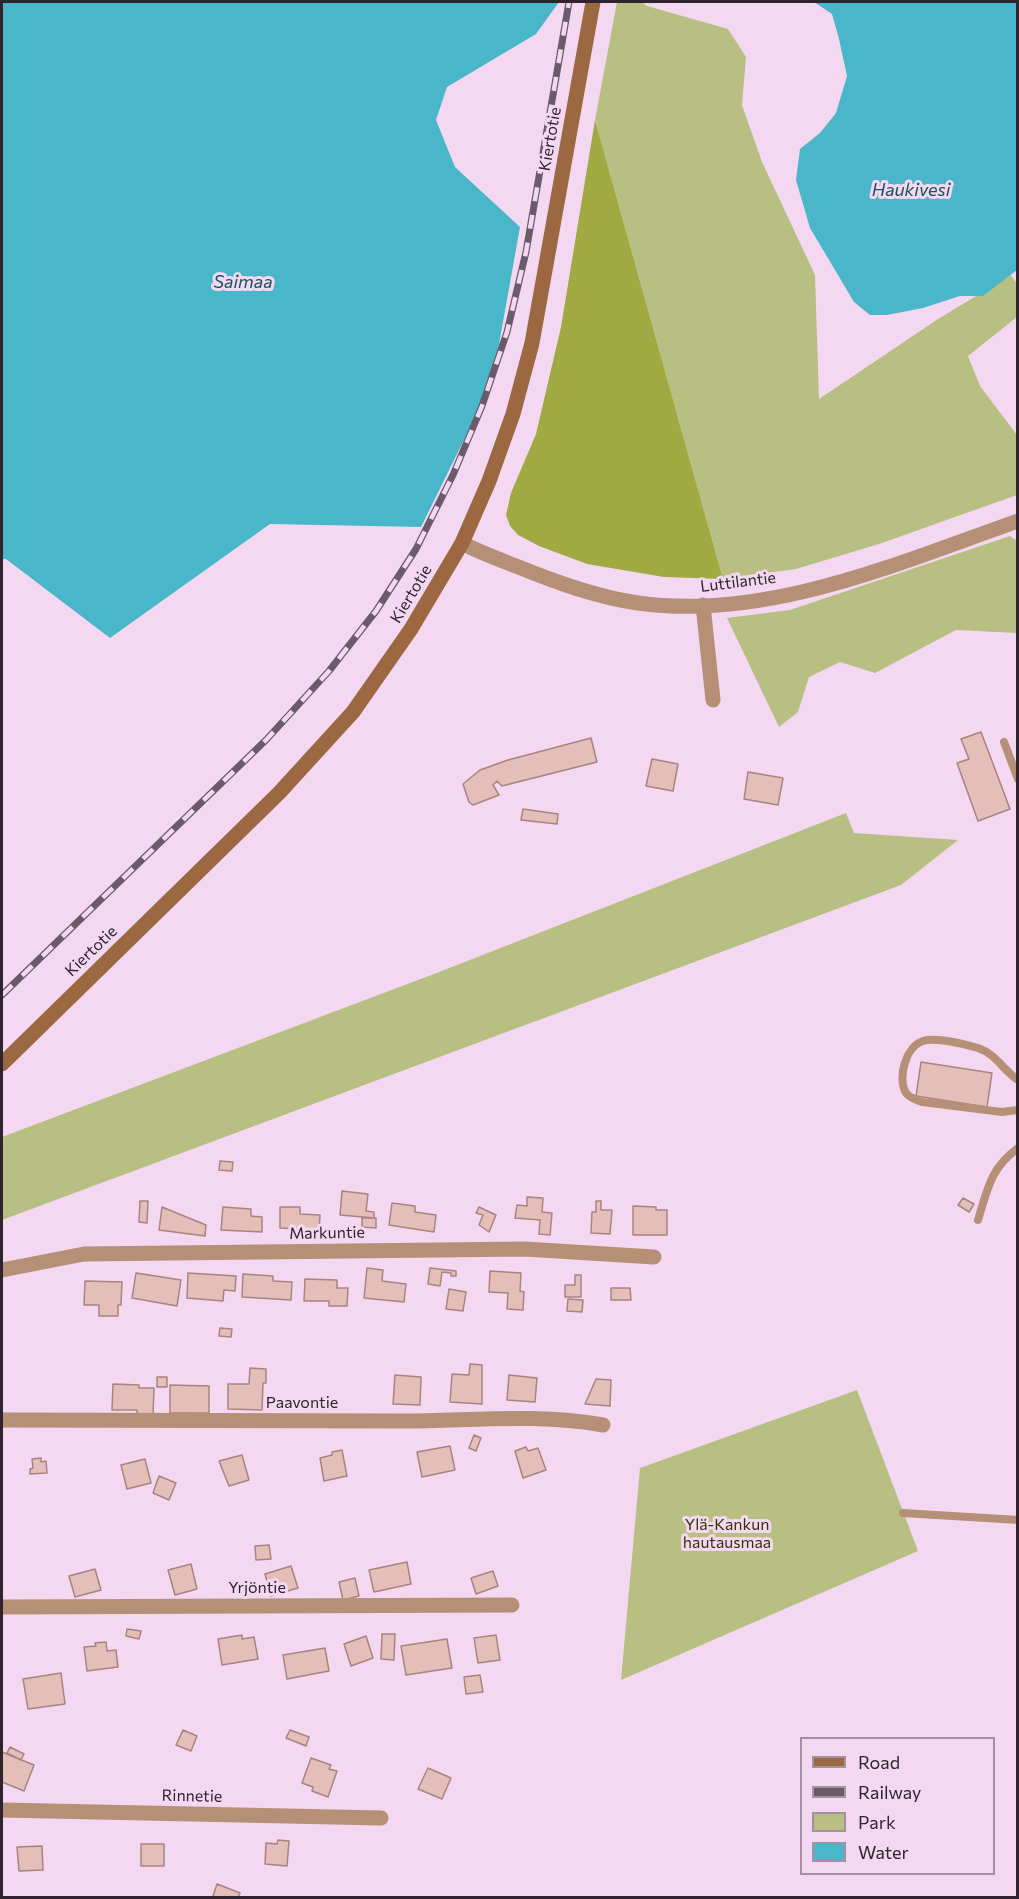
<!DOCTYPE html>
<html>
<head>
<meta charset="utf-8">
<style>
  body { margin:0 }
  #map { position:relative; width:1019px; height:1899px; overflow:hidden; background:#f4d8f1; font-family:Commissioner,sans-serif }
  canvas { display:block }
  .frame { position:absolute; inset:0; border:3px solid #2f242e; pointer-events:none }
  .legend { position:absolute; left:800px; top:1737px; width:195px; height:138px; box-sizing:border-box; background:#f4d8f1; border:2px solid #a590a3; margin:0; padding:8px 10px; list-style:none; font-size:18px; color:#2f242e }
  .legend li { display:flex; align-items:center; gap:12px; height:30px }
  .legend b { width:30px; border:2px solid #a590a3 }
</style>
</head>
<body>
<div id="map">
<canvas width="1019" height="1899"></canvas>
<div class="frame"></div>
<ul class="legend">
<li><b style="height:8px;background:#9c6842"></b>Road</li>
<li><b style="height:8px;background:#6b5b6a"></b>Railway</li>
<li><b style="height:16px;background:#b8bf82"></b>Park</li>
<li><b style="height:16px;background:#4ab6c9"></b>Water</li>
</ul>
</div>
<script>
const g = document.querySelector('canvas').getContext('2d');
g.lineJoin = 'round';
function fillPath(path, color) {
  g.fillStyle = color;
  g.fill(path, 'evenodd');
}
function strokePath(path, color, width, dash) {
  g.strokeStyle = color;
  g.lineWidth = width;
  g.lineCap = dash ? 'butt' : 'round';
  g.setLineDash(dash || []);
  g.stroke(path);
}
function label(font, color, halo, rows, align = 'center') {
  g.font = font + ' Commissioner,sans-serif';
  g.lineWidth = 6;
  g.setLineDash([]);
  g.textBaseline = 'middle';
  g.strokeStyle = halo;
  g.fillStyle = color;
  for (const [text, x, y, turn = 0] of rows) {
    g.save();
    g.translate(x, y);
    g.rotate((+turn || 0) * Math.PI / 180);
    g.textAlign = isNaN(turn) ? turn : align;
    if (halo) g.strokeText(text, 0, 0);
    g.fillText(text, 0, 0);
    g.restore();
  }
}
fillPath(new Path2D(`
  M617,2h25l5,4 81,23 18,28 -4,48 20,57 53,113 4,124 119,-80 73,-44 6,9v33l-49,39 12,30 37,49v60l-138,49 -83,25 -73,10 -128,-459z
  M1010,536l7,5v92l-61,-3 -81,43 -35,-11 -31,15 -11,35 -19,15 -52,-109 63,-8z
  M846,813l8,20 104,7 -57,45 -899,335v-83l432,-163z
  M857,1390l61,161 -297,129 19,-212z`), '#b8bf82');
fillPath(new Path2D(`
  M595,120l128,459 -59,-2 -77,-13 -48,-18 -21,-11 -8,-9 -4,-11 5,-22 25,-59 25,-107z`), '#a1a943');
fillPath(new Path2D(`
  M2,2h557l-23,32 -89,53 -11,33 19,47 65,60 -28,156 -71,144 -151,-3 -160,114 -104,-79h-4z
  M814,2h203v268l-34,26h-23l-37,12 -36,7h-17l-16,-13 -44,-74 -14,-48 4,-31 20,-16 16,-20 11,-37 -8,-37 -7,-25z`), '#4ab6c9');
const building = new Path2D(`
  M981,732l29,77 -32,12 -21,-58 12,-4 -8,-20z
  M591,738l6,24 -95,24 -5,-5 -4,4 6,10 -26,10 -4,-3 -6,-18 17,-14 28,-10z
  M652,759l26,5 -5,27 -27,-5z
  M748,772l35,6 -5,27 -34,-6z
  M523,809l35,5 -1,10 -36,-4z
  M921,1062l71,11 -5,34 -71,-11z
  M220,1161l13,1 -1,9 -13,-1z
  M342,1191l26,3 -2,17 8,1v6l-34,-3z
  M527,1197l16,1 -1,14 10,1 -2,22 -11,-1 1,-14 -25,-2 2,-13 10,1z
  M963,1198l11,6 -5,8 -11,-7z
  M140,1201h8l-1,22 -8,-1z
  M596,1201h5v9h11l-2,24 -19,-1 1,-21h4z
  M392,1203l23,3v6l21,3 -2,17 -45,-7z
  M633,1206l23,1v3h11v25h-34z
  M162,1207l44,18 -1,11 -46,-6z
  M223,1207l28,2v7l11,1v15l-41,-2z
  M280,1207h20v7l20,1 -1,15 -39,-2z
  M479,1207l17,8 -7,17 -10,-7 4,-10 -7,-2z
  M362,1218h14v10l-14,-1z
  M367,1268l16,2 -1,11 24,3 -2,18 -40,-4z
  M430,1268l26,3v5h-5v-3l-9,-1 -2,14 -12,-2z
  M490,1271l31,2 -1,18 4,1 -1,18 -16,-1 1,-16 -19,-1z
  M136,1273l45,7 -4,26 -45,-8z
  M188,1273l48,3 -1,15 -11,-1 -1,11 -36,-3z
  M243,1274l30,2v5l19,1 -1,18 -49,-3z
  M575,1275h6v22h-16v-12h10z
  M305,1279l32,1v8h11l-1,18h-18v-5h-25z
  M85,1281l37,1 -1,23h-3v11h-19v-11h-15z
  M611,1288h19l1,12h-20z
  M449,1289l17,3 -3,19 -17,-2z
  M568,1299l15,1 -1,12 -15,-1z
  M220,1328l12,1 -1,8 -12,-1z
  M470,1364l12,1v39l-32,-2 2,-28 17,1z
  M250,1368l16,1v14h-3l-1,27 -34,-1v-25h21z
  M395,1375l26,2 -1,28 -27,-1z
  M509,1375l28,3 -2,24 -28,-2z
  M157,1377h10v10h-10z
  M596,1379l15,1 -1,26 -25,-2z
  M113,1384l26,1v3h15l-1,27 -16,-1v-4h-25z
  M170,1385l39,1v27h-39z
  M474,1435l7,3 -5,13 -7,-3z
  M450,1446l5,24 -33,7 -5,-25z
  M526,1447l2,4 10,-3 8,22 -23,8 -8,-27z
  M342,1450l5,26 -23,5 -4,-23 12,-3v-3z
  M242,1455l7,25 -20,6 -10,-25z
  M41,1458v4l5,-1 1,12 -17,1v-5l3,-1 -1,-9z
  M145,1459l6,24 -24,6 -6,-24z
  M159,1476l17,7 -7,17 -16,-7z
  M269,1545l2,14 -15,1 -1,-14z
  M407,1562l4,22 -37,8 -5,-22z
  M191,1564l6,25 -22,6 -7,-25z
  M291,1566l7,22 -27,8 -6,-22z
  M95,1569l6,21 -26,7 -6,-21z
  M493,1571l5,15 -22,8 -5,-16z
  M355,1578l4,18 -16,4 -4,-18z
  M127,1629l14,2 -2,8 -13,-3z
  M382,1634h13l-1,26 -13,-1z
  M242,1635v4l12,-2 4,22 -36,6 -4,-26z
  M496,1635l4,25 -22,3 -4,-25z
  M366,1636l7,22 -22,8 -7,-22z
  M447,1639l5,29 -46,7 -5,-29z
  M106,1642l1,9 9,-1 2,17 -31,4 -3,-24 12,-1 -1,-3z
  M325,1648l4,23 -42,8 -4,-24z
  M61,1673l4,31 -37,5 -5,-30z
  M480,1675l3,17 -17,2 -2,-17z
  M183,1730l14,6 -6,15 -15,-6z
  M290,1730l19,7 -3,9 -20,-8z
  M10,1747l14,7 -3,6 -14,-7z
  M2,1752l32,13 -10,26 -22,-9z
  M311,1758l20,7 -2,4 8,2 -9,26 -16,-6 1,-4 -11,-4z
  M428,1768l23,10 -9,21 -24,-10z
  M278,1840l11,1 -2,25 -22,-2 1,-21 11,1z
  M141,1844h23v22h-23z
  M42,1846l1,24 -24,1 -2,-24z
  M217,1884l23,9 -2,5h-21l-4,-2z`);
fillPath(building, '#e4beb9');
strokePath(building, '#a88480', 1.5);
strokePath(new Path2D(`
  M1004,742l14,37
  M1018,1080c-15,-10 -22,-26 -40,-32 -13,-4 -42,-11 -55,-7 -17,5 -26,37 -17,52 4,5 10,7 16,9l80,10 16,-2
  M978,1220c10,-32 12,-51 40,-72
  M903,1513l115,7`), '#b59077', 8);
strokePath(new Path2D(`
  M462,543c17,9 36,16 54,23 39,16 80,31 122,37 129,18 260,-40 380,-82
  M703,605l10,95
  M2,1270l82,-16 441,-5 129,8
  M2,1420c133,0 267,1 401,1 66,0 134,-8 200,4
  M2,1607l510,-2
  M2,1810l379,8`), '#b59077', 15);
strokePath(new Path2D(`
  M2,1064l277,-271 74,-81 58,-83 51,-86 27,-62 24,-67 19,-71 61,-341`), '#9c6842', 15);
const rail = new Path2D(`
  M2,995l264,-255 63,-69 47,-60 40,-62 37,-74 29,-69 25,-74 19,-80 43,-250`);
strokePath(rail, '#6b5b6a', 7);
strokePath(rail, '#f4d8f1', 4.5, [14]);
label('16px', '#2f242e', '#f4d8f1', [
  ["Kiertotie",550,139,-80],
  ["Luttilantie",738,582,-7],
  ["Kiertotie",411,594,-59],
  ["Kiertotie",91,951,-44],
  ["Markuntie",327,1233,-1],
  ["Paavontie",302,1403],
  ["Yrjöntie",257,1588],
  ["Rinnetie",192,1796,1]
]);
label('16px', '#303307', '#f4d8f1', [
  ["Ylä-Kankun",727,1525],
  ["hautausmaa",727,1543]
]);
label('italic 18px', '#15535d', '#f4d8f1', [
  ["Haukivesi",911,190],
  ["Saimaa",243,282]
]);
</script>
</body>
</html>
